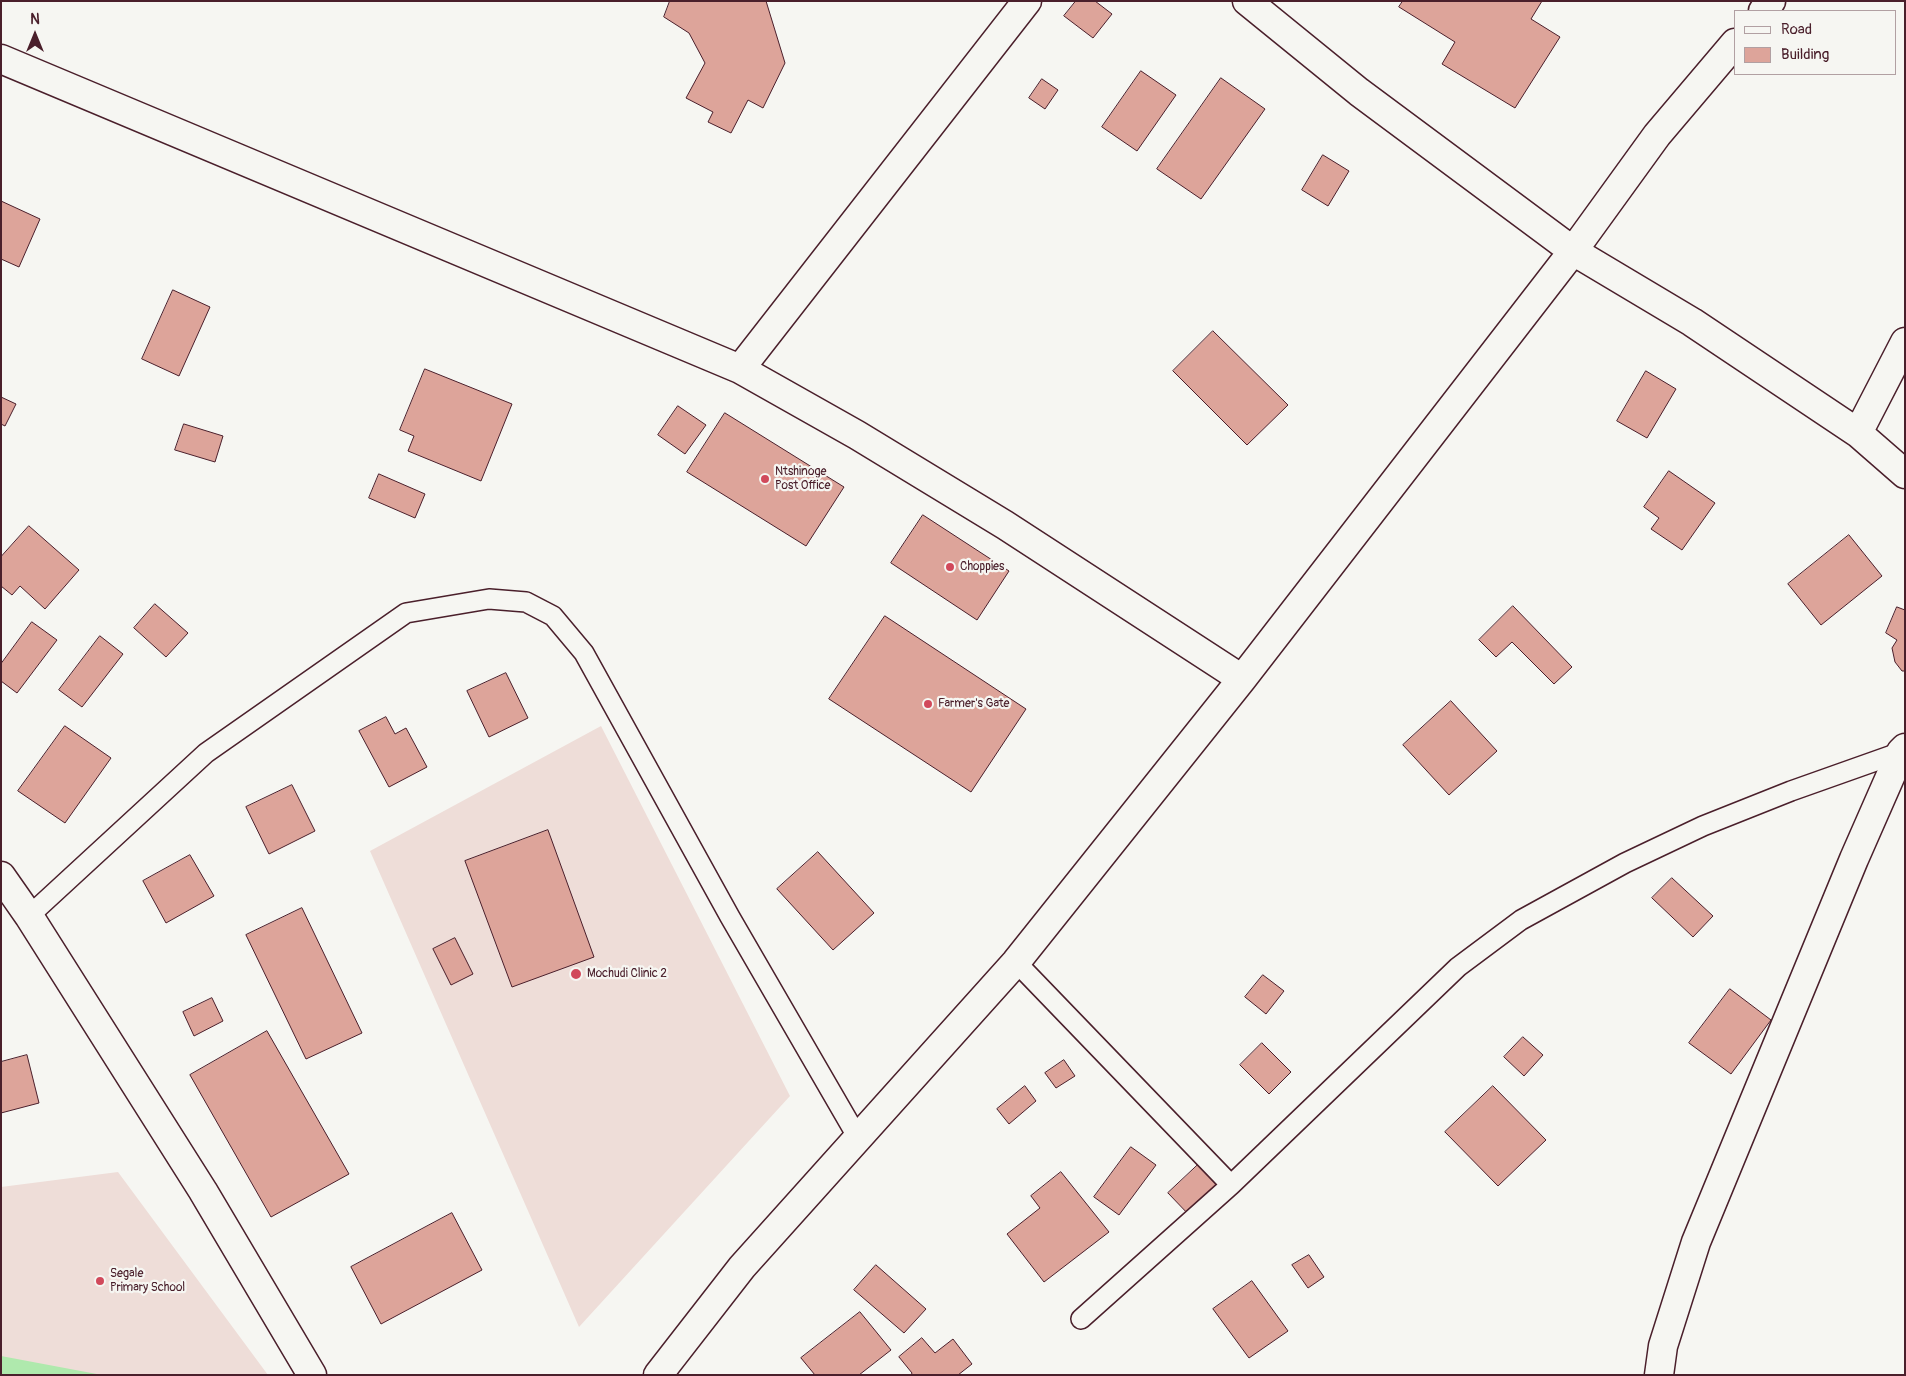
<!DOCTYPE html>
<html>
<head>
<meta charset="utf-8">
<style>
  body { margin:0 }
  #map { position:relative; width:1906px; height:1376px; overflow:hidden; background:#f6f6f2; font-family:Pangolin,sans-serif }
  canvas { display:block }
  .frame { position:absolute; inset:0; border:2px solid #4a1f2b; pointer-events:none }
  .legend { position:absolute; left:1734px; top:10px; width:162px; height:65px; box-sizing:border-box; background:#f6f6f2; border:1px solid #b1a0a2; margin:0; padding:6px 9px; list-style:none; font-size:15px; color:#4a1f2b }
  .legend li { display:flex; align-items:center; gap:10px; height:25px }
  .legend b { width:25px; border:1px solid #b1a0a2 }
  .north { position:absolute; left:10px; top:10px; width:50px; height:50px; -webkit-text-stroke:4px #f6f6f2; paint-order:stroke; rotate:0deg; font-size:14px; font-weight:700; line-height:20px; text-align:center; color:#4a1f2b }
  .north::after { content:''; display:block; margin:auto; width:18px; height:22px; background:#4a1f2b; clip-path:polygon(50% 0,100% 100%,50% 72%,0 100%) }
</style>
</head>
<body>
<div id="map">
<canvas width="1906" height="1376"></canvas>
<div class="frame"></div>
<ul class="legend">
<li><b style="height:6px;background:#f6f6f2"></b>Road</li>
<li><b style="height:14px;background:#dda49a"></b>Building</li>
</ul>
<div class="north">N</div>
</div>
<script>
const g = document.querySelector('canvas').getContext('2d');
g.lineJoin = 'round';
function fillPath(path, color) {
  g.fillStyle = color;
  g.fill(path, 'evenodd');
}
function strokePath(path, color, width, dash) {
  g.strokeStyle = color;
  g.lineWidth = width;
  g.lineCap = dash ? 'butt' : 'round';
  g.setLineDash(dash || []);
  g.stroke(path);
}
function label(font, color, halo, rows, align = 'center') {
  g.font = font + ' Pangolin,sans-serif';
  g.lineWidth = 4.5;
  g.setLineDash([]);
  g.textBaseline = 'middle';
  g.strokeStyle = halo;
  g.fillStyle = color;
  for (const [text, x, y, turn = 0] of rows) {
    g.save();
    g.translate(x, y);
    g.rotate((+turn || 0) * Math.PI / 180);
    g.textAlign = isNaN(turn) ? turn : align;
    if (halo) g.strokeText(text, 0, 0);
    g.fillText(text, 0, 0);
    g.restore();
  }
}
fillPath(new Path2D(`
  M601,726l189,370 -211,231 -209,-476z
  M118,1172l150,203h-267v-188z`), '#eeddd8');
fillPath(new Path2D(`
  M1,1356l101,19h-101z`), '#afe9ad');
const building = new Path2D(`
  M670,1h96l19,62 -22,45 -15,-8 -17,33 -23,-11 5,-10 -27,-14 19,-35 -16,-30 -25,-16z
  M1076,1h19l17,13 -19,24 -29,-22z
  M1403,1h139l-11,18 29,18 -45,71 -73,-44 13,-22 -56,-35z
  M1141,71l35,24 -39,56 -35,-24z
  M1221,78l44,31 -64,90 -44,-30z
  M1042,79l16,11 -13,19 -16,-11z
  M1323,155l26,16 -21,35 -26,-16z
  M1,201l39,18 -21,48 -18,-8z
  M173,290l37,17 -31,69 -37,-17z
  M1213,331l75,74 -41,40 -74,-74z
  M425,369l87,35 -31,77 -73,-30 6,-15 -14,-6z
  M1646,371l30,18 -29,49 -30,-17z
  M1,397l15,7 -11,22 -4,-2z
  M678,406l28,19 -21,29 -27,-19z
  M725,413l119,74 -38,59 -119,-74z
  M184,424l39,12 -8,26 -40,-12z
  M1669,471l46,32 -33,47 -31,-21 8,-11 -15,-11z
  M379,474l46,20 -10,24 -46,-20z
  M923,515l86,56 -32,49 -86,-57z
  M29,526l50,44 -34,39 -25,-23 -8,9 -11,-9v-29z
  M1849,535l33,41 -61,49 -33,-41z
  M155,604l33,29 -22,24 -32,-29z
  M1513,606l59,61 -18,17 -42,-42 -16,15 -17,-17z
  M1897,607l8,3v61h-3l-7,-9 -3,-14 5,-8 -11,-7z
  M885,616l141,93 -55,83 -142,-93z
  M32,622l25,18 -40,53 -16,-12v-17z
  M100,636l23,18 -41,53 -23,-17z
  M506,673l22,45 -39,19 -22,-46z
  M1451,701l46,50 -48,44 -46,-50z
  M386,717l9,17 11,-6 21,39 -38,20 -30,-56z
  M65,726l46,32 -46,65 -47,-32z
  M292,785l23,46 -46,23 -23,-47z
  M548,830l46,127 -82,30 -47,-126z
  M818,852l56,61 -41,37 -56,-61z
  M190,855l24,41 -48,27 -23,-42z
  M1672,878l41,38 -20,21 -41,-39z
  M302,908l60,125 -56,26 -60,-124z
  M455,938l18,36 -22,11 -18,-36z
  M1263,975l21,16 -18,23 -21,-17z
  M1730,989l41,31 -40,54 -42,-31z
  M212,998l11,23 -29,15 -11,-24z
  M267,1031l82,143 -78,43 -81,-142z
  M1523,1037l20,18 -19,21 -20,-19z
  M1262,1043l29,29 -22,22 -29,-29z
  M27,1055l12,48 -38,10v-51z
  M1064,1060l11,16 -19,12 -11,-15z
  M1025,1086l11,15 -27,23 -12,-15z
  M1493,1086l53,54 -48,46 -53,-54z
  M1131,1147l25,18 -37,50 -25,-18z
  M1201,1162l23,24 -33,31 -23,-24z
  M1061,1172l48,60 -65,50 -37,-48 33,-26 -9,-12z
  M452,1213l30,57 -101,54 -30,-57z
  M1309,1255l15,22 -16,11 -16,-23z
  M876,1265l50,44 -22,24 -50,-43z
  M1252,1281l36,50 -39,27 -36,-49z
  M860,1312l31,38 -32,25h-44l-14,-17z
  M922,1338l13,15 18,-14 19,25 -14,11h-47l1,-2 -13,-16z`);
fillPath(building, '#dda49a');
strokePath(building, '#4a1f2b', 1);
const service = new Path2D(`
  M29,916l177,-163 200,-140 83,-14 37,3 27,14 31,37 146,264 128,221
  M1016,962l215,223
  M1081,1319l150,-134 227,-218 63,-47 104,-57 78,-37 88,-35 110,-39`);
const minor = new Path2D(`
  M1247,1l112,91 214,159 119,71 166,111 47,41
  M1763,11l8,-10
  M1,59l739,310 117,66 148,90 237,154
  M740,369l287,-368
  M1858,433l47,-91
  M1,876l28,40 174,275 109,184
  M658,1375l84,-108 274,-305 226,-283 331,-428 84,-116 78,-92
  M1659,1375l4,-29 33,-104 158,-383 47,-107 4,-4`);
strokePath(service, '#4a1f2b', 22);
strokePath(minor, '#4a1f2b', 31);
strokePath(service, '#f6f6f2', 19);
strokePath(minor, '#f6f6f2', 28);
for (const [x, y, r, color] of [
  [765,479,5,"#d1495b"],
  [950,567,5,"#d1495b"],
  [928,704,5,"#d1495b"],
  [576,974,6,"#d1495b"],
  [100,1281,5,"#d1495b"]
]) {
  const dot = new Path2D();
  dot.arc(x, y, r, 0, 2 * Math.PI);
  g.fillStyle = color;
  g.fill(dot);
  strokePath(dot, '#f6f6f2', 2);
}
label('12px', '#4a1f2b', '#f6f6f2', [
  ["Ntshinoge",775,472],
  ["Post Office",775,486],
  ["Choppies",960,567],
  ["Farmer's Gate",938,704],
  ["Mochudi Clinic 2",587,974],
  ["Segale",110,1274],
  ["Primary School",110,1288]
], 'left');
</script>
</body>
</html>
